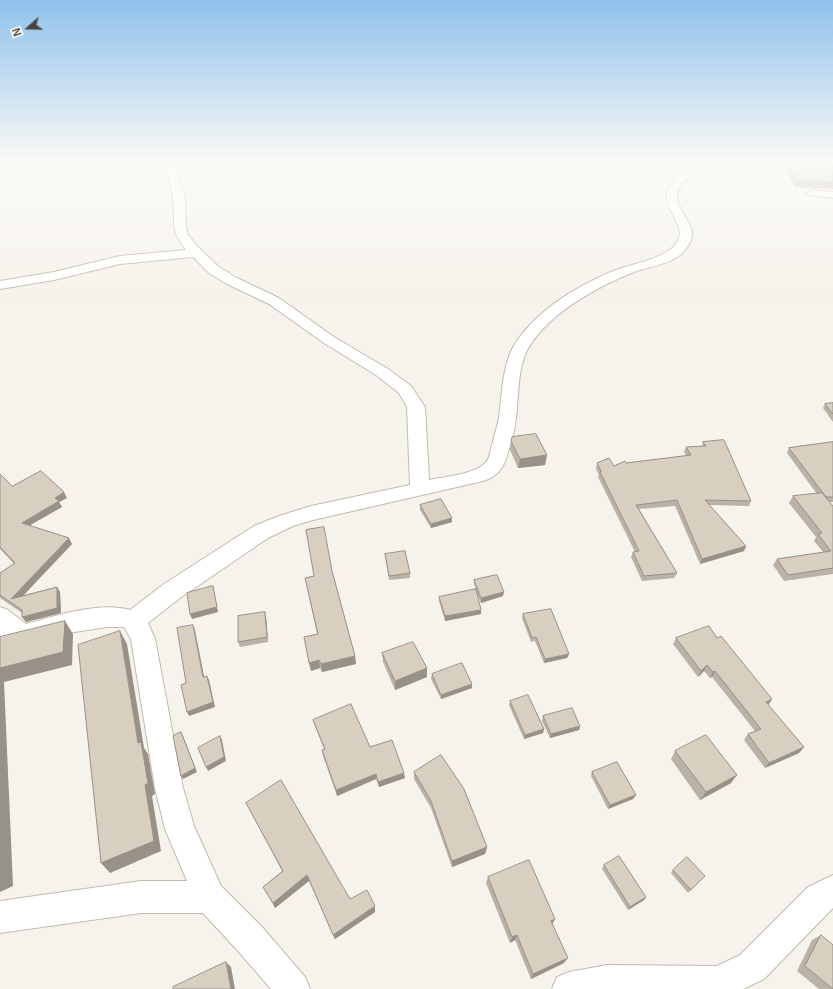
<!DOCTYPE html>
<html>
<head>
<meta charset="utf-8">
<style>
  body { margin:0 }
  #map { position:relative; width:833px; height:989px; overflow:hidden; background:#f6f3ec; font-family:Helvetica,sans-serif }
  canvas { display:block }
  .north { position:absolute; left:8px; top:8px; width:40px; height:40px; -webkit-text-stroke:3px #fff; paint-order:stroke; rotate:250deg; font-size:11px; font-weight:700; line-height:16px; text-align:center; color:#4b4439 }
  .north::after { content:''; display:block; margin:auto; width:14px; height:18px; background:#4b4439; clip-path:polygon(50% 0,100% 100%,50% 72%,0 100%) }
</style>
</head>
<body>
<div id="map">
<canvas width="833" height="989"></canvas>
<div class="north">N</div>
</div>
<script>
const g = document.querySelector('canvas').getContext('2d');
g.lineJoin = 'round';
function strokePath(path, color, width, dash) {
  g.strokeStyle = color;
  g.lineWidth = width;
  g.lineCap = dash ? 'butt' : 'round';
  g.setLineDash(dash || []);
  g.stroke(path);
}
function fillPath(path, color) {
  g.fillStyle = color;
  g.fill(path, 'evenodd');
}
const minor = new Path2D(`
  M163,160h10l12,39 1,29 2,7 10,12 21,20 18,11 42,20 55,39 54,32 23,17 14,21 4,73c15,-3 45,-6 55,-16 6,-4 6,-13 8,-19 2,-9 5,-18 7,-27 3,-23 3,-49 14,-71 8,-14 22,-28 34,-38 20,-16 43,-28 66,-38 18,-7 51,-12 63,-27 18,-23 -34,-42 7,-71 13,-9 18,-13 33,-13 -10,12 -31,14 -38,30 -8,22 30,36 6,61 -12,13 -31,15 -47,20 -37,14 -87,41 -108,76 -12,20 -10,49 -13,71 -1,9 -3,18 -6,27 -4,17 -8,30 -27,36l-170,39 -20,6 -25,12 -88,60 -32,25 7,16 28,149 11,38 27,60 42,42 42,49 5,12h-39l-32,-37 -36,-39h-62l-141,20v-32l141,-20h46l-22,-52 -10,-41 -24,-149 -7,-12h-17l-39,6 -68,18v-44l8,3 18,14c30,-8 74,-23 104,-14l34,-26 90,-58 25,-10 32,-10 99,-21 -3,-78 -8,-14 -23,-18 -52,-32 -55,-39 -42,-20 -18,-11 -16,-16 -73,7 -66,16 -54,9v-8l54,-9 66,-16 66,-6c-17,-22 -10,-25 -13,-50 -1,-13 -7,-27 -10,-40z
  M821,160h12v7z
  M813,190l20,2v6l-24,-3 -2,-2z
  M833,875v33l-69,71 -21,10h-191l5,-12 12,-5 38,-7 110,1 23,-11 68,-68z`);
strokePath(minor, '#c2bbae', 2);
fillPath(minor, '#fff');
fillPath(new Path2D(`
  M781,160h41l11,7v22l-38,-2z
  M833,403v19l-10,-14 2,-4z
  M511,441l34,24 -27,3 -8,-18z
  M703,442l48,59 -2,5 -40,-1 37,41 -2,5 -44,13 -25,-58 -36,3 38,64 -3,5 -32,3 -11,-24 2,-5h2l-37,-75 1,-2 -3,-6 1,-6 17,3 12,-3 60,-7 -2,-4 2,-5 16,-1z
  M833,442v60h-4l4,4v68l-49,7 -11,-16 4,-6 46,-7 -9,-11 2,-4 -27,-34 4,-7 24,-2 -30,-41 2,-5z
  M0,474l12,12 55,12 -8,4 3,5 -32,18 42,19 -48,51 33,-8 3,5 1,21 -35,9 -4,-5v-4l-22,-15v-25l14,-9 -14,-15z
  M420,505l32,17 -21,6 -11,-18z
  M385,554l25,19v5l-21,2z
  M332,571l23,85 1,8 -34,8 -2,-4 -9,3 6,-37 -12,-56z
  M474,580l29,16 -22,7 -4,-9 4,20 -36,7 -6,-20v-4l37,-8 -2,-5z
  M523,614l46,40 -2,4 -23,5 -9,-22 -4,1 -9,-24z
  M266,616l2,26 -28,5 -2,-5z
  M676,638h41l55,61 -4,6 36,42 -5,6 -34,15 -21,-28 4,-6 7,-3 -43,-54 -2,1 -6,-7 -6,6 -25,-33z
  M382,653l45,15v9l-32,13 -12,-28z
  M432,674l40,14 -31,11 -10,-20z
  M510,701l34,28 -1,4 -19,6 -15,-34z
  M543,716l37,10 -1,4 -29,8 -8,-17z
  M313,720l57,27 35,31 -26,9 -3,-8 -39,17 -14,-40 -1,-6 2,-1 -9,-23z
  M675,751l56,32 -31,17 -29,-41z
  M414,772l73,75 -2,7 -33,13 -21,-59 -17,-29z
  M592,772l44,23 -3,4 -25,10 -17,-33z
  M246,803l104,96 25,13 -40,27 -26,-58 -34,27 -12,-21 19,-16z
  M604,865l42,32 -2,3 -16,10 -26,-41z
  M673,870l32,6 -17,17 -17,-20z
  M488,877l67,42 -3,5 12,39 -33,16 -16,-39 -5,3 -24,-60z
  M821,935l12,54h-14l-22,-18 15,-31z`), '#bab2a6');
fillPath(new Path2D(`
  M547,455l-2,10 -27,3 2,-9z
  M64,492l3,6 -8,4 3,5 -37,21 -3,-5 33,-25z
  M452,518v4l-21,6v-4z
  M69,538l3,6 -57,60 -4,-5z
  M746,546l-2,5 -44,13 2,-5z
  M213,586l1,5 4,21 -26,7 -2,-5z
  M57,587l3,5 1,21 -35,9 -4,-5z
  M504,592l-1,4 -22,7v-5z
  M481,610v4l-36,7v-5z
  M265,612l1,4 2,26 -1,-5z
  M65,621l8,13 -1,31 -68,17 9,204 -13,6v-224z
  M193,625l2,5 10,51 -2,-4z
  M120,631l7,13 17,104 4,6 7,40 -3,2 9,55 -51,22 -9,-10 37,-120z
  M569,654l-2,4 -23,5 1,-4z
  M355,656l1,8 -34,8 -1,-8z
  M319,660l1,8 -9,3 -2,-8z
  M707,665l-3,6 -6,6 3,-6z
  M427,668v9l-32,13v-9z
  M715,671l-3,6 -2,1 3,-6z
  M207,676l2,4 6,27 -26,9 -2,-4z
  M472,684v4l-31,11v-4z
  M772,699l-4,6 -2,-3z
  M580,726l-1,4 -29,8 1,-4z
  M544,729l-1,4 -19,6 1,-4z
  M181,732l2,4 14,36 -14,7 -2,-3z
  M220,736l2,4 4,21 -18,10 -2,-4z
  M804,747l-5,6 -34,15 4,-5z
  M404,773l1,5 -26,9 -1,-5z
  M376,774v5l-39,17 -1,-6z
  M737,775l-6,8 -31,17 6,-8z
  M636,795l-3,4 -25,10 2,-4z
  M487,847l-2,7 -33,13v-6z
  M307,875l2,6 -34,27 -2,-5z
  M646,897l-2,3 -16,10 2,-3z
  M375,906v6l-40,27 -2,-4z
  M555,919l-3,6 -1,-4z
  M517,935l-2,5 -5,3 2,-6z
  M568,958l-4,5 -33,16 2,-5z
  M226,962l5,5 4,22h-4z`), '#979187');
const building = new Path2D(`
  M786,160h36l11,7v16l-36,-3z
  M833,403v11l-8,-10z
  M536,434l11,21 -27,4 -9,-18 1,-4z
  M724,440l27,61 -46,-1 41,46 -44,13 -25,-59 -41,5 41,68 -33,3 -11,-24 6,-1 -39,-79 1,-1 -4,-8 12,-5 5,8 11,-5 1,2 65,-8 -5,-8 20,-1 -3,-4z
  M833,442v55h-7l-37,-49z
  M41,471l23,21 -9,6 4,3 -37,22 47,15 -58,61 46,-12v21l-35,9v-7l-22,-15v-22l15,-10 -15,-16v-73l12,12z
  M822,493l11,13v62l-45,7 -11,-16 54,-8 -13,-17 4,-1 -29,-37z
  M441,499l11,19 -21,6 -11,-19z
  M324,527l8,44 23,85 -34,8 -2,-4 -10,3 -5,-26 14,-3 -13,-56 9,-2 -8,-46z
  M405,551l5,22 -21,3 -4,-22z
  M497,575l7,17 -23,6 -7,-18z
  M213,586l4,21 -27,7 -3,-21z
  M476,589l5,21 -36,6 -6,-19z
  M551,609l18,45 -24,5 -9,-22 -4,1 -9,-24z
  M265,612l2,25 -29,5v-26z
  M65,621l-2,31 -63,16v-31z
  M193,625l10,52 4,-1 6,26 -26,10 -6,-27 5,-2 -9,-55z
  M709,626l8,12 4,-2 51,63 -6,3 38,45 -35,16 -21,-29 13,-5 -46,-58 -2,1 -6,-7 -6,6 -25,-33z
  M120,631l18,112 3,-1 7,41 -3,2 9,56 -53,22 -23,-218z
  M413,642l14,26 -32,13 -13,-28z
  M462,663l10,21 -31,11 -9,-21z
  M528,695l16,34 -19,6 -15,-34z
  M351,704l19,43 22,-7 12,33 -26,9 -2,-8 -40,16 -14,-40 3,-1 -12,-29z
  M572,708l8,18 -29,8 -8,-18z
  M181,732l14,36 -14,8 -8,-40z
  M706,735l31,40 -31,17 -31,-41z
  M220,736l4,21 -18,10 -8,-19z
  M441,755l23,34 23,58 -35,14 -21,-60 -17,-29z
  M617,762l19,33 -26,10 -18,-33z
  M281,780l69,119 17,-9 8,16 -42,29 -26,-60 -34,28 -10,-16 20,-16 -37,-68z
  M619,856l27,41 -16,10 -26,-42z
  M687,857l18,19 -14,14 -18,-20z
  M529,860l26,59 -4,2 17,37 -35,16 -16,-39 -5,2 -24,-60z
  M821,935l12,10v44l-28,-23z
  M226,962l5,27h-58v-2z`);
fillPath(building, '#d8cfc1');
strokePath(building, '#979187', 1);
const sky = g.createLinearGradient(0, 0, 0, 299);
sky.addColorStop(0, '#8fc1ec');
sky.addColorStop(0.54, '#fbfaf6');
sky.addColorStop(1, '#fbfaf600');
g.fillStyle = sky;
g.fillRect(0, 0, 833, 299);
</script>
</body>
</html>
